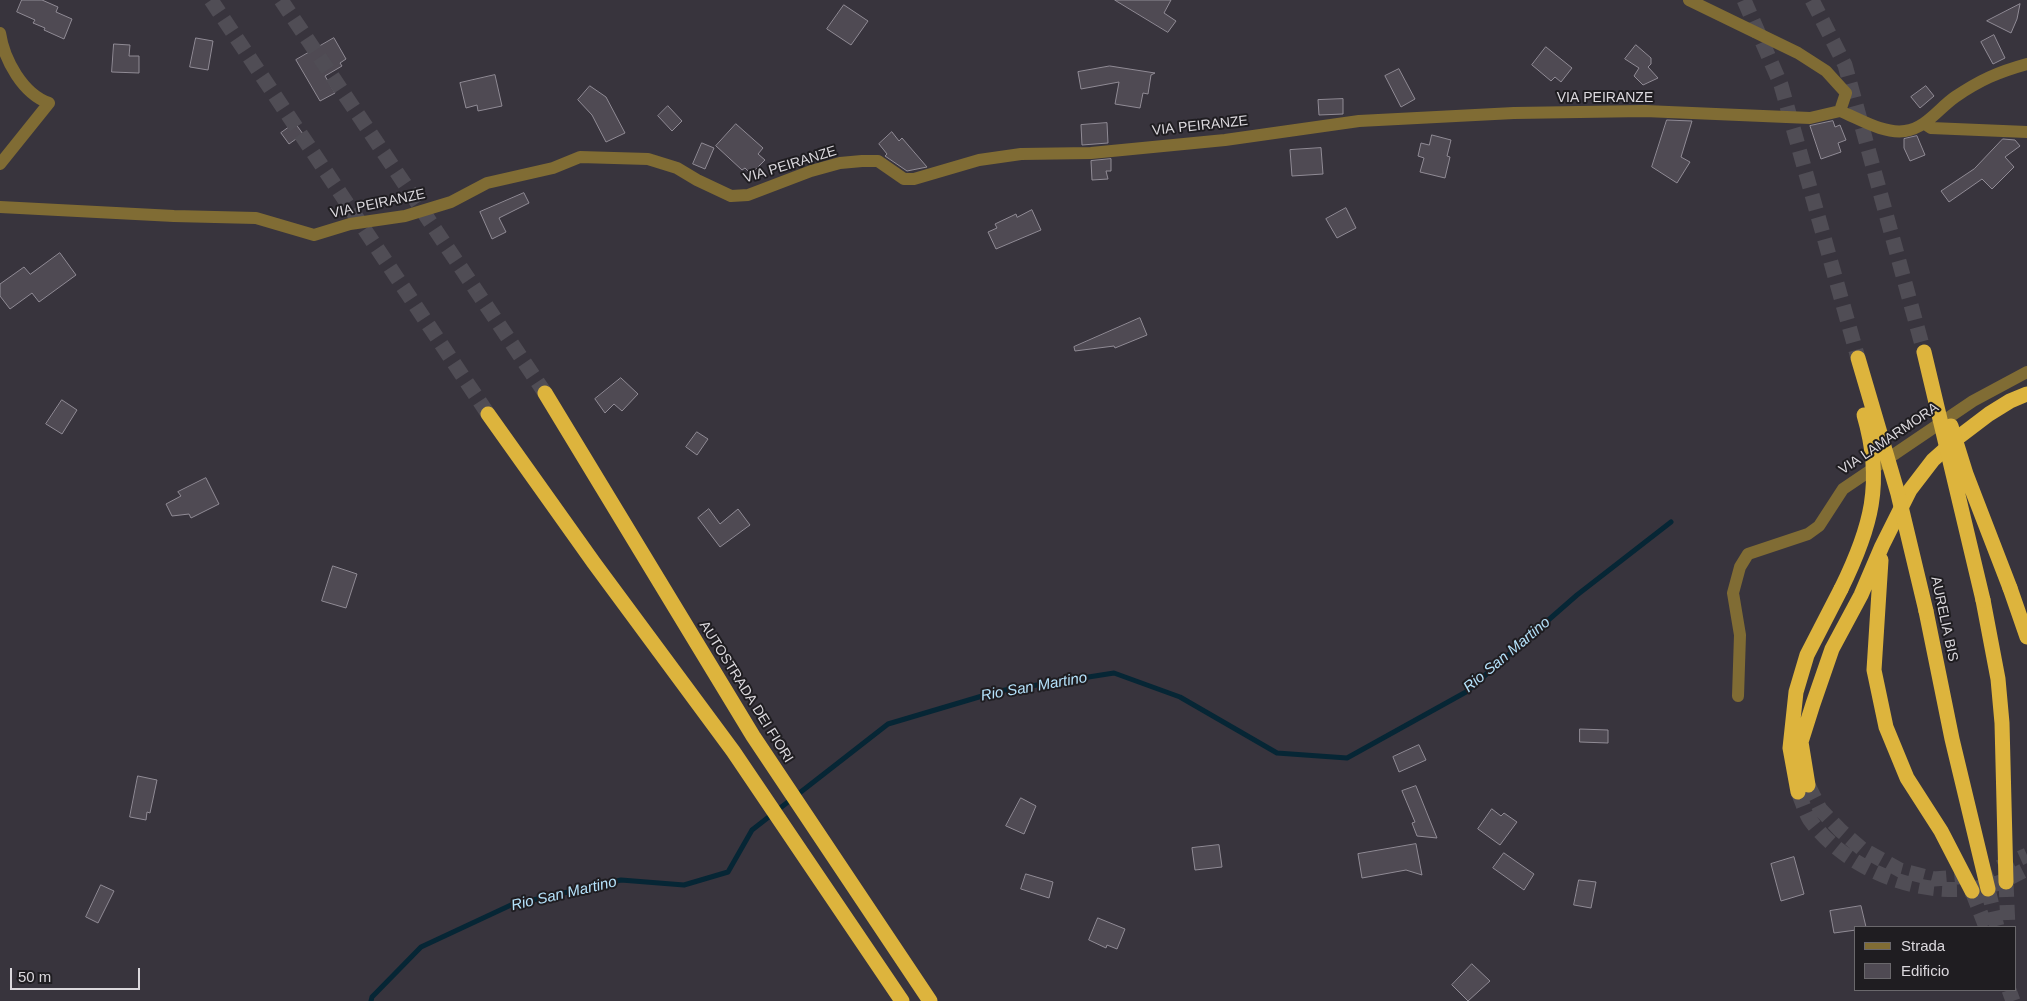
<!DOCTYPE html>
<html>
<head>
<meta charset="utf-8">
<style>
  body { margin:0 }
  #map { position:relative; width:2027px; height:1001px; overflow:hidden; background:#38343d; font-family:Arial,sans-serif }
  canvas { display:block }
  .legend { position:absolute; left:1854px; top:926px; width:162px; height:65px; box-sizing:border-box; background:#1f1d21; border:1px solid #6a686c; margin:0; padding:6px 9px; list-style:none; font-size:15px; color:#dbd8dd }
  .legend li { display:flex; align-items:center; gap:10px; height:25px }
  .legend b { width:25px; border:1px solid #6a686c }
  .scale { position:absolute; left:10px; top:968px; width:130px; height:22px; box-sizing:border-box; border:2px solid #dbd8dd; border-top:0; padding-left:6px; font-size:15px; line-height:18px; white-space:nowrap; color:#dbd8dd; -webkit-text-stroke:4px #1f1d21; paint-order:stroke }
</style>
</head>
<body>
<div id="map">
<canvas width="2027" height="1001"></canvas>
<ul class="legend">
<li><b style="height:6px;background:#806c34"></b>Strada</li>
<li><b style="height:14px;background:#4f4a53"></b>Edificio</li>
</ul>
<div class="scale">50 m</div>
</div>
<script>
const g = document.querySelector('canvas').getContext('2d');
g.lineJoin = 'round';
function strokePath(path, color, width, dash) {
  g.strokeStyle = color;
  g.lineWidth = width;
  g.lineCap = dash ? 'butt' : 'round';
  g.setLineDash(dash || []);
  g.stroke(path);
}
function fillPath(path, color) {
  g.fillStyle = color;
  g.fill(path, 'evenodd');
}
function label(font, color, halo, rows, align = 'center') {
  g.font = font + ' Arial,sans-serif';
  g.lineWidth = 4;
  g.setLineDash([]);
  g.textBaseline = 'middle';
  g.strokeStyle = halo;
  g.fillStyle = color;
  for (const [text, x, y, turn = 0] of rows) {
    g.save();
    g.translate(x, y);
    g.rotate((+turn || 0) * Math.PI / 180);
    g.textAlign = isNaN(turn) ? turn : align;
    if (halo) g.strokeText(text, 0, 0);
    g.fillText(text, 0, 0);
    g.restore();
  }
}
strokePath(new Path2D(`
  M371,1001l1,-4 49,-50 90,-42 110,-25 63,5 44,-13 24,-42 136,-106 111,-33 115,-18 66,24 97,56 70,5 119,-66 111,-97 94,-73`), '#062635', 5);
const building = new Path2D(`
  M22,0h20l16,7 -2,5 16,7 -8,20 -20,-9 1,-2 -12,-5 2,-3 -18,-8z
  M1115,0h56l-7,13 12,8 -8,11z
  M2020,4l-3,15 -6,14 -24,-12z
  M844,5l24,16 -17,24 -24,-16z
  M1994,35l11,23 -12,6 -12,-22z
  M196,38l17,3 -5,29 -18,-3z
  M334,38l12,21 -6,4 2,3 -17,10 10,17 -15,8 -24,-41z
  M114,44l16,1 -1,11h10v17l-27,-1z
  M1636,45l15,13v6l-3,3 10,11 -15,7 -9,-9 5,-8 -14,-9z
  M1546,47l26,21 -11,14 -6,-5 -4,4 -19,-16z
  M1110,66l45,7 -4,2 -3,19 -5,-1 -3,15 -25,-4 4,-22 -38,7 -3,-17z
  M1399,69l16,30 -14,8 -16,-31z
  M495,75l7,31 -24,5 -1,-6 -11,3 -6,-25z
  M590,86l16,11 19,36 -19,9 -14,-27 -14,-15z
  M1926,86l8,10 -14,12 -9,-11z
  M1343,99v15l-24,1 -1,-15z
  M668,106l14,15 -10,10 -14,-15z
  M1667,120l25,1 -11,36 9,5 -13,21 -25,-16z
  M1833,121l2,6 5,-2 6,15 -8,3 3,9 -20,7 -11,-33z
  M295,123l8,11 -14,10 -8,-11z
  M1107,123l1,20 -26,2 -1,-20z
  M736,124l27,24 -5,6 7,6 -14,14 -6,-6 -3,2 -26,-24z
  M892,132l7,9 3,-3 25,29 -20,4 -22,-15 2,-2 -8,-10z
  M1432,135l19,5 -4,16 3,1 -5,21 -25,-6 4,-14 -6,-2 3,-13 8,2z
  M1917,136l8,19 -15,6 -6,-13v-9z
  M2003,139l12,1 5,6 -15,11 9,10 -22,22 -10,-10 -33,23 -8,-11 33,-22z
  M702,143l12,5 -9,21 -12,-5z
  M1321,148l2,26 -31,2 -2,-26z
  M1111,159v12h-5l2,8 -16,1 -1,-19z
  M524,193l5,10 -30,15 7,14 -14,7 -12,-27z
  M1346,208l10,20 -19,10 -11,-19z
  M1032,210l9,20 -45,19 -8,-17 9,-4 -2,-4 21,-10 1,3z
  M60,253l16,22 -37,27 -7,-9 -22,16 -10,-13v-12l24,-17 6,7z
  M1140,318l7,17 -32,13 -1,-2 -39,5 -1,-4z
  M621,378l17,16 -16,17 -8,-7 -9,9 -10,-14z
  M62,400l15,10 -15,24 -16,-10z
  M697,432l11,7 -11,16 -11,-8z
  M206,478l13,26 -28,14 -2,-4 -17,2 -6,-12 15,-8 -3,-4z
  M709,509l11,15 18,-15 12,16 -30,22 -22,-29z
  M333,566l24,8 -11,34 -24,-7z
  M1580,729l28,1v13l-28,-1z
  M1419,745l7,15 -27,12 -6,-15z
  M138,776l19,4 -7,33 -3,-1 -1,8 -16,-3z
  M1416,786l21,52 -20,-2 -5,-13 3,-1 -13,-31z
  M1021,798l15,8 -12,28 -18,-8z
  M1492,809l9,7 3,-3 13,9 -17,23 -22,-16z
  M1416,844l6,31 -16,-5 -44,8 -4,-24z
  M1219,845l3,22 -27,3 -3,-22z
  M1504,853l30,21 -10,16 -31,-22z
  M1794,857l10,37 -23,7 -10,-37z
  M1026,874l27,8 -4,16 -28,-9z
  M1579,880l17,2 -5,26 -17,-3z
  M101,885l13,6 -16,32 -12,-6z
  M1861,906l5,21h-10v3l-22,3 -4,-22z
  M1098,918l27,11 -8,20 -10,-4 -1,3 -17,-8z
  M1472,964l18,17 -22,20 -16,-16z`);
fillPath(building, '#4f4a53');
strokePath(building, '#908b95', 1);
strokePath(new Path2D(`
  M211,0l277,414
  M281,0l264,393
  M1744,0l37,85 77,273
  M1812,0l33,65 79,287
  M1808,785l12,24 20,21 22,19 38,21 34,9 24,-2 33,-6 36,-16
  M1798,792c4,9 7,20 12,28 40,54 118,81 182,65 12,-3 24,-11 35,-16
  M2006,882l2,45
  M1988,889l9,38
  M1972,891l14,36
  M2009,990l4,11`), '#504d55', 15, [15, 8]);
strokePath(new Path2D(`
  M1689,0l109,53 28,18 20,22 -6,18
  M0,33c4,27 23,61 49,70l-49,61
  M1840,111c20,8 43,23 65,20 21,-3 33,-22 50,-34 25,-17 43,-25 72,-33
  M1925,124l6,4 96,4
  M0,207l174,9 82,2 58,17 36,-11 55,-8 46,-14 36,-19 66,-15 27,-11 68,2 29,9 20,12 34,16 17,-1 63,-24 29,-8 22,-2h16l26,18h10l65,-19 42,-6 70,-1 134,-13 134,-19 155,-8 131,-2 165,7 30,-7
  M1738,696l2,-61 -7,-42 7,-26 8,-13 60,-20 11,-8 24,-37 130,-88 54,-29`), '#806c34', 12);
strokePath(new Path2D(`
  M545,393l208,343 177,265
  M488,414l106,149 139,188 169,250
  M1881,560l-7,110 12,57 21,51 34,53 31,60
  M2010,588l17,49
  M1983,600l15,79 4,44 4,159
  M1926,611l26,128 36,150
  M1808,785l-7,-43 12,-38 19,-55 29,-54 21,-49 28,-56 23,-30 27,-24 29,-22 21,-13 17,-7
  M1798,792l-8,-44 6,-56 11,-37 34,-66`), '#ddb43d', 15);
strokePath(new Path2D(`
  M1924,352l59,248
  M1858,358l40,136 28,117
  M1951,426l15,48 44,114
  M1841,589c30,-61 43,-106 23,-174`), '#ddb43d', 15);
label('14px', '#dbd8dd', '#1f1d21', [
  ["VIA PEIRANZE",1605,98],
  ["VIA PEIRANZE",1200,126,-6],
  ["VIA PEIRANZE",790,165,-17],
  ["VIA PEIRANZE",378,204,-12],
  ["VIA LAMARMORA",1889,439,-34],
  ["AURELIA BIS",1944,619,78],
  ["AUTOSTRADA DEI FIORI",746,692,58]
]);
label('italic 15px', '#b4e1fa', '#1f1d21', [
  ["Rio San Martino",1507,655,-40],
  ["Rio San Martino",1034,687,-10],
  ["Rio San Martino",564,894,-13]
]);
</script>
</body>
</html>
